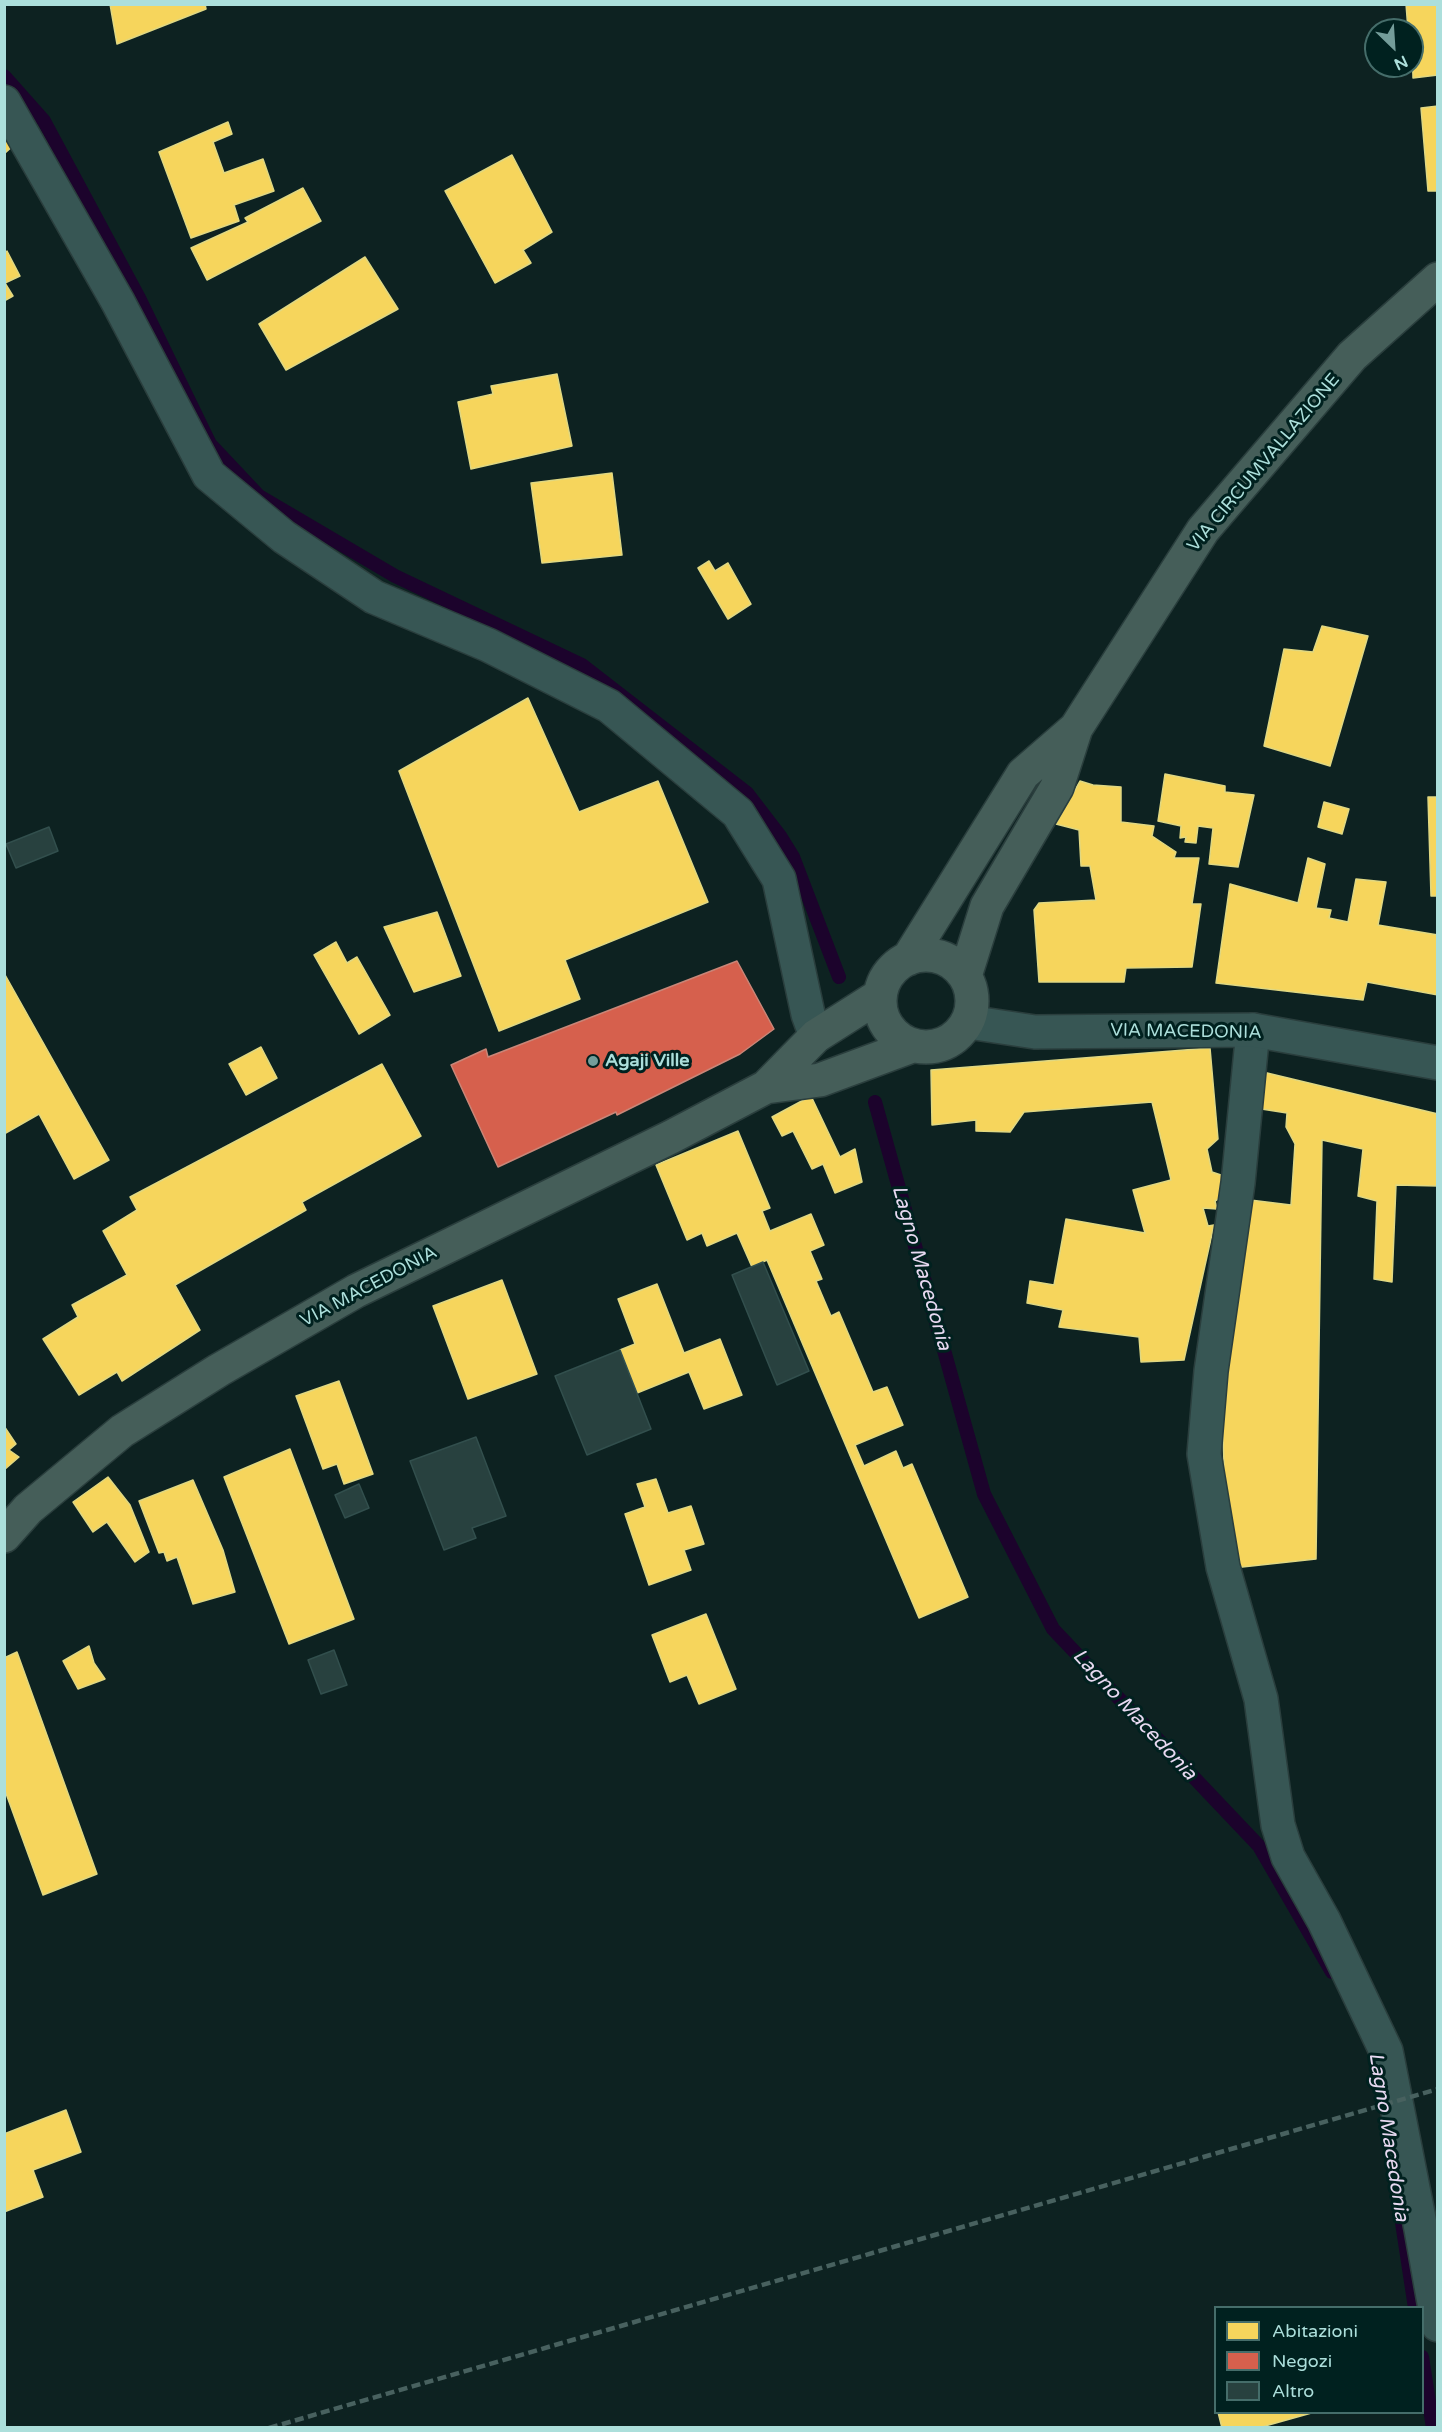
<!DOCTYPE html>
<html>
<head>
<meta charset="utf-8">
<style>
  body { margin:0 }
  #map { position:relative; width:1442px; height:2432px; overflow:hidden; background:#0d2221; font-family:"Varela Round",sans-serif }
  canvas { display:block }
  .frame { position:absolute; inset:0; border:6px solid #acdfdb; pointer-events:none }
  .legend { position:absolute; left:1214px; top:2306px; width:210px; height:108px; box-sizing:border-box; background:#00211f; border:2px solid #456d6a; margin:0; padding:8px 10px; list-style:none; font-size:18px; color:#acdfdb }
  .legend li { display:flex; align-items:center; gap:12px; height:30px }
  .legend b { width:30px; border:2px solid #456d6a }
  .north { position:absolute; left:1364px; top:18px; width:60px; height:60px; box-sizing:border-box; background:#00211f; border:2px solid #456d6a; border-radius:50%; rotate:155deg; font-size:16px; font-weight:700; line-height:24px; text-align:center; color:#acdfdb }
  .north::after { content:''; display:block; margin:auto; width:21px; height:27px; background:#749d9a; clip-path:polygon(50% 0,100% 100%,50% 72%,0 100%) }
</style>
</head>
<body>
<div id="map">
<canvas width="1442" height="2432"></canvas>
<div class="frame"></div>
<ul class="legend">
<li><b style="height:16px;background:#f6d55c"></b>Abitazioni</li>
<li><b style="height:16px;background:#d6604d"></b>Negozi</li>
<li><b style="height:16px;background:#28413f"></b>Altro</li>
</ul>
<div class="north">N</div>
</div>
<script>
const g = document.querySelector('canvas').getContext('2d');
g.lineJoin = 'round';
function fillPath(path, color) {
  g.fillStyle = color;
  g.fill(path, 'evenodd');
}
function strokePath(path, color, width, dash) {
  g.strokeStyle = color;
  g.lineWidth = width;
  g.lineCap = dash ? 'butt' : 'round';
  g.setLineDash(dash || []);
  g.stroke(path);
}
function label(font, color, halo, rows, align = 'center') {
  g.font = font + ' "Varela Round",sans-serif';
  g.lineWidth = 6;
  g.setLineDash([]);
  g.textBaseline = 'middle';
  g.strokeStyle = halo;
  g.fillStyle = color;
  for (const [text, x, y, turn = 0] of rows) {
    g.save();
    g.translate(x, y);
    g.rotate((+turn || 0) * Math.PI / 180);
    g.textAlign = isNaN(turn) ? turn : align;
    if (halo) g.strokeText(text, 0, 0);
    g.fillText(text, 0, 0);
    g.restore();
  }
}
const homes = new Path2D(`
  M110,4h95l1,5 -89,35z
  M1406,4h32v71l-25,3 -1,-48h-4z
  M1438,106v85h-10l-7,-83z
  M228,122l4,12 -19,8 11,31 39,-14 11,32 -40,14 5,16 -48,17 -32,-86z
  M4,133l11,11 -11,10z
  M512,155l40,77 -29,18 8,13 -36,20 -50,-92z
  M303,188l18,33 -114,59 -16,-32 57,-26 -3,-4z
  M7,251l13,25 -15,7 8,13 -9,5v-48z
  M365,257l33,52 -112,61 -27,-46z
  M557,374l15,72 -101,23 -13,-67 35,-8 -2,-8z
  M612,473l10,82 -80,8 -11,-80z
  M709,561l6,10 13,-8 23,41 -23,15 -30,-51z
  M1322,626l46,10 -38,130 -66,-20 20,-97 29,3z
  M528,698l51,114 79,-31 50,121 -143,58 15,39 -81,32 -100,-260z
  M1165,774l60,12v6l29,3 -16,72 -29,-3 4,-36 -15,-2 -2,17 -11,-1 1,-5 -6,1 1,-12 -23,-5z
  M1080,781l13,4 28,2v35l33,4 -2,10 24,16 -2,6h25l-7,46h9l-9,63 -66,1 -2,14h-85l-5,-72 5,-7 57,-3 -6,-34h-9l-2,-36 -23,-6z
  M1428,797h10v99h-7z
  M1324,802l25,7 -7,25 -24,-7z
  M1308,858l17,6 -9,44 15,2 -2,8 19,4 8,-43 30,3 -8,43 60,10v60l-71,-13 -4,18 -147,-17 14,-99 68,19z
  M437,912l24,64 -47,16 -30,-65z
  M336,942l11,21 10,-6 33,58 -31,19 -45,-79z
  M4,973l105,187 -35,19 -35,-65 -35,20z
  M261,1047l16,31 -31,17 -17,-31z
  M1210,1048l8,91 -11,10 5,23 9,3 7,18 -13,8 2,8 -14,-1 5,18 6,-1 -30,135 -43,2 -2,-25 -80,-10 4,-17 -36,-7 3,-22 24,4 12,-66 79,14 -12,-43 38,-10 -19,-78 -128,10 -14,20 -34,-1v-11l-44,5 -1,-55z
  M382,1064l39,72 -119,66 4,8 -131,75 25,45 -78,51 -5,-9 -38,23 -36,-56 35,-22 -6,-12 55,-30 -24,-44 34,-21 -7,-13z
  M1263,1072l175,42v72l-42,-1 -4,97 -18,-3 3,-78 -19,-5 5,-47 -41,-9 -6,419 -83,9 -11,-43 2,-63 -3,-69 21,-194 49,6 4,-61 -9,-17 1,-14 -32,-5z
  M811,1096l29,61 15,-8 7,33 -27,11 -12,-29 -11,5 -19,-38 -11,5 -10,-19z
  M738,1131l32,77 -8,3 8,20 41,-17 13,31 -14,6 12,28 -6,2 15,35 8,-4 34,80 14,-5 16,38 -48,20 9,21 32,-15 7,17 9,-4 56,133 -49,21 -152,-358 -15,7 -15,-34 -30,13 -5,-13 -15,7 -31,-75z
  M502,1280l35,94 -69,25 -35,-93z
  M657,1284l27,69 36,-14 22,56 -38,14 -15,-37 -52,21 -17,-43 15,-6 -17,-45z
  M339,1381l34,93 -29,10 -7,-20 -14,5 -27,-73z
  M4,1426l12,18 -7,6 10,7 -15,13z
  M290,1449l64,170 -65,25 -65,-167z
  M108,1477l22,28 19,47 -14,10 -28,-40 -14,10 -20,-30z
  M656,1479l12,34 23,-7 13,38 -20,6 7,20 -42,15 -24,-71 20,-7 -8,-23z
  M193,1480l30,70 12,42 -42,12 -16,-47 -10,4 -3,-9 -5,1 -20,-52z
  M706,1614l30,75 -37,15 -12,-29 -17,7 -18,-47z
  M89,1646l5,17 11,16 -27,10 -15,-28z
  M17,1652l80,222 -54,21 -39,-107v-130z
  M66,2110l15,42 -48,18 10,27 -39,15v-78z
  M1218,2412h97l-57,16h-36z`);
fillPath(homes, '#f6d55c');
strokePath(homes, '#e0d882', 1.5);
const shops = new Path2D(`
  M737,961l37,68 -34,25 -123,61 -1,-3 -118,55 -47,-102 35,-16 2,8z`);
fillPath(shops, '#d6604d');
strokePath(shops, '#c98678', 1.5);
strokePath(new Path2D(`
  M4,76l40,45 95,177 71,146 49,52 136,80 187,89 165,128 33,43 13,21 46,120
  M875,1102l109,392 69,135 206,217 73,126
  M1396,2183l19,125
  M1422,2357l11,71`), '#1c032c', 14);
const building = new Path2D(`
  M49,827l9,24 -42,17 -10,-24z
  M763,1262l46,109 -32,14 -45,-110z
  M620,1350l31,79 -64,26 -32,-79z
  M476,1437l30,79 -34,12 4,10 -32,12 -34,-89z
  M359,1484l10,24 -24,10 -10,-23z
  M334,1650l13,35 -26,9 -13,-34z`);
fillPath(building, '#28413f');
strokePath(building, '#324f4d', 1.5);
const minor = new Path2D(`
  M4,102l114,200 91,173 75,62 90,60 114,48 121,61 129,107 41,66 29,135 8,22
  M1253,1030l-15,153 -27,188 -7,83 19,113 38,132 17,126 10,32 36,64 62,130 35,178 17,96`);
const tertiary = new Path2D(`
  M968,1022l67,10 218,-2 185,33`);
const secondary = new Path2D(`
  M880 1001a46 46 0 1 1 92 0a46 46 0 1 1-92 0Z
  M908,959l115,-185 53,-46
  M965,976l22,-70 70,-119 19,-59 127,-198 149,-174 86,-77
  M766,1087l54,-7 92,-34
  M4,1536l24,-27 94,-78 97,-61 137,-79 315,-154 95,-50 50,-51 63,-40`);
strokePath(minor, '#2a3e3d', 36);
strokePath(tertiary, '#2a3e3d', 36);
strokePath(secondary, '#2a3e3d', 36);
strokePath(minor, '#375654', 33);
strokePath(tertiary, '#375654', 33);
strokePath(secondary, '#455e59', 33);
strokePath(new Path2D(`
  M269,2428l1169,-339`), '#48615f', 4.5, [9, 4.5]);
for (const [x, y, r, color] of [
  [593,1061,6,"#749d9a"]
]) {
  const dot = new Path2D();
  dot.arc(x, y, r, 0, 2 * Math.PI);
  g.fillStyle = color;
  g.fill(dot);
  strokePath(dot, '#00211f', 2);
}
label('18px', '#acdfdb', '#00211f', [
  ["VIA CIRCUMVALLAZIONE",1264,463,-50],
  ["VIA MACEDONIA",1186,1032,1],
  ["VIA MACEDONIA",369,1287,-28]
]);
label('bold 18px', '#acdfdb', '#00211f', [
  ["Agaji Ville",605,1061]
], 'left');
label('italic 20px', '#e7d9f1', '#00211f', [
  ["Lagno Macedonia",921,1268,74],
  ["Lagno Macedonia",1134,1715,47],
  ["Lagno Macedonia",1388,2137,81]
]);
</script>
</body>
</html>
